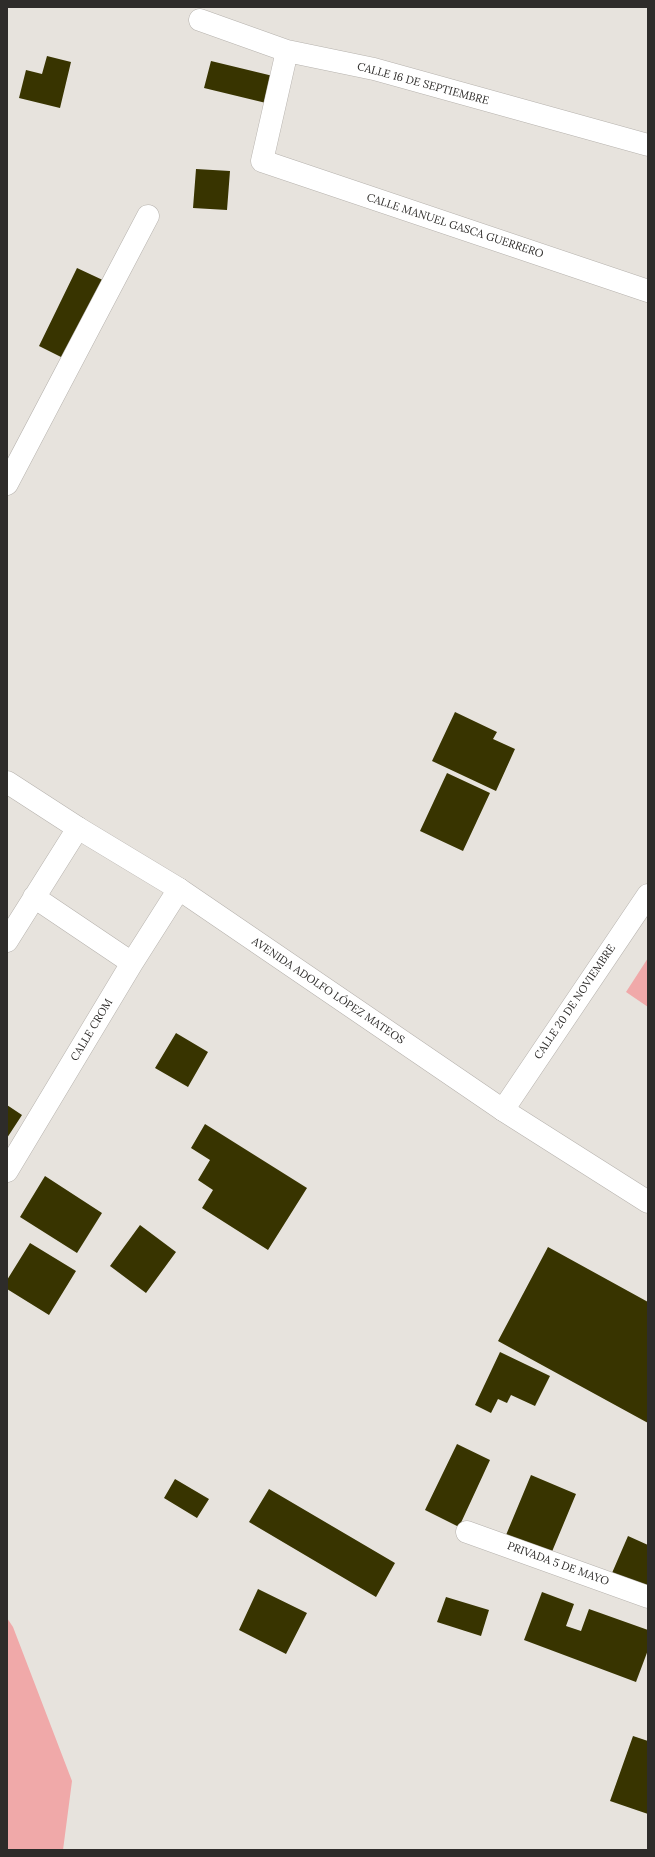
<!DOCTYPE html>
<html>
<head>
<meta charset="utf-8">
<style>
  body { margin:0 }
  #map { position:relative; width:655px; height:1857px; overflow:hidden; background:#e7e3dd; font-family:Lora,serif }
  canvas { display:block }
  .frame { position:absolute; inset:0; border:8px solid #2e2c2a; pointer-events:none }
</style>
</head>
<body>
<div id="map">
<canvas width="655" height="1857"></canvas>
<div class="frame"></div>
</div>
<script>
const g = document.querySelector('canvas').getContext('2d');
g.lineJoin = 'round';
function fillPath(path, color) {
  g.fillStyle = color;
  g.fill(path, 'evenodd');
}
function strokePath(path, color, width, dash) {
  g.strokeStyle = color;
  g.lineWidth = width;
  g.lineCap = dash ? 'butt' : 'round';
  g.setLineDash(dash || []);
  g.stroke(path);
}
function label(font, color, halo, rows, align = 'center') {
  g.font = font + ' Lora,serif';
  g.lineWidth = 4;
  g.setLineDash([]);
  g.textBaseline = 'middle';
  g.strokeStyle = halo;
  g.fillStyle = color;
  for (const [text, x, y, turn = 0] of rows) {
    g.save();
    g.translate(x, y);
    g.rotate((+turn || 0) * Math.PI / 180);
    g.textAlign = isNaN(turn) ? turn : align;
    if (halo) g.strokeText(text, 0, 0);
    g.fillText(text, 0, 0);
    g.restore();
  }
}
fillPath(new Path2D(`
  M648,958v49l-22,-15z
  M7,1618l6,9 59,154 -9,69h-56z`), '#f0a9a9');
fillPath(new Path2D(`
  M47,56l24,6 -11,46 -41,-10 7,-28 16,4z
  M211,61l62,15 -7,27 -62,-15z
  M196,169l34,2 -3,39 -34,-2z
  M77,268l30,14 -38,79 -30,-15z
  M455,712l42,20 -4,7 22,10 -19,42 -64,-30z
  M447,773l43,20 -27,58 -43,-20z
  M176,1033l32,19 -20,35 -33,-19z
  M7,1105l15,10 -15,23z
  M205,1124l102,64 -39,62 -66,-42 11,-18 -15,-10 12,-20 -19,-12z
  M45,1176l57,37 -25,40 -57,-36z
  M140,1225l36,27 -30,41 -36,-27z
  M30,1243l46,28 -27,44 -42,-26v-9z
  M548,1247l100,55v121l-150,-82z
  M500,1352l50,24 -15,30 -24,-11 -4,8 -9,-4 -7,14 -16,-8z
  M457,1444l33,16 -31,67 -34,-17z
  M531,1475l45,19 -25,60 -45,-19z
  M175,1479l34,20 -12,19 -33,-20z
  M269,1489l126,74 -19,34 -127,-75z
  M628,1536l20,9v43l-36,-15z
  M258,1589l49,24 -21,41 -47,-24z
  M542,1592l32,12 -8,22 15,5 8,-22 59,21v20l-12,32 -112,-42z
  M446,1597l43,13 -8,26 -44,-14z
  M633,1736l15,5v73l-38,-13z`), '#383400');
const minor = new Path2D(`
  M200,20l87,31 87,18 274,76
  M287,51l-25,110 386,130
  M7,484l141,-268
  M34,897l98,66
  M7,941l71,-113
  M503,1110l145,-215
  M7,1171l125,-208 47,-74
  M467,1532l181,65`);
const secondary = new Path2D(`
  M7,782l71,46 101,61 324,221 145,92`);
strokePath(minor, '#b6b2ad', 23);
strokePath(secondary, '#b6b2ad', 23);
strokePath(minor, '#fff', 22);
strokePath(secondary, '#fff', 22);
label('11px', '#2e2c2a', '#fff', [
  ["CALLE 16 DE SEPTIEMBRE",423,84,15],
  ["CALLE MANUEL GASCA GUERRERO",455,226,18],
  ["AVENIDA ADOLFO LÓPEZ MATEOS",328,991,34],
  ["CALLE 20 DE NOVIEMBRE",575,1002,-56],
  ["CALLE CROM",92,1030,-59],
  ["PRIVADA 5 DE MAYO",558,1564,20]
]);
</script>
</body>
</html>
